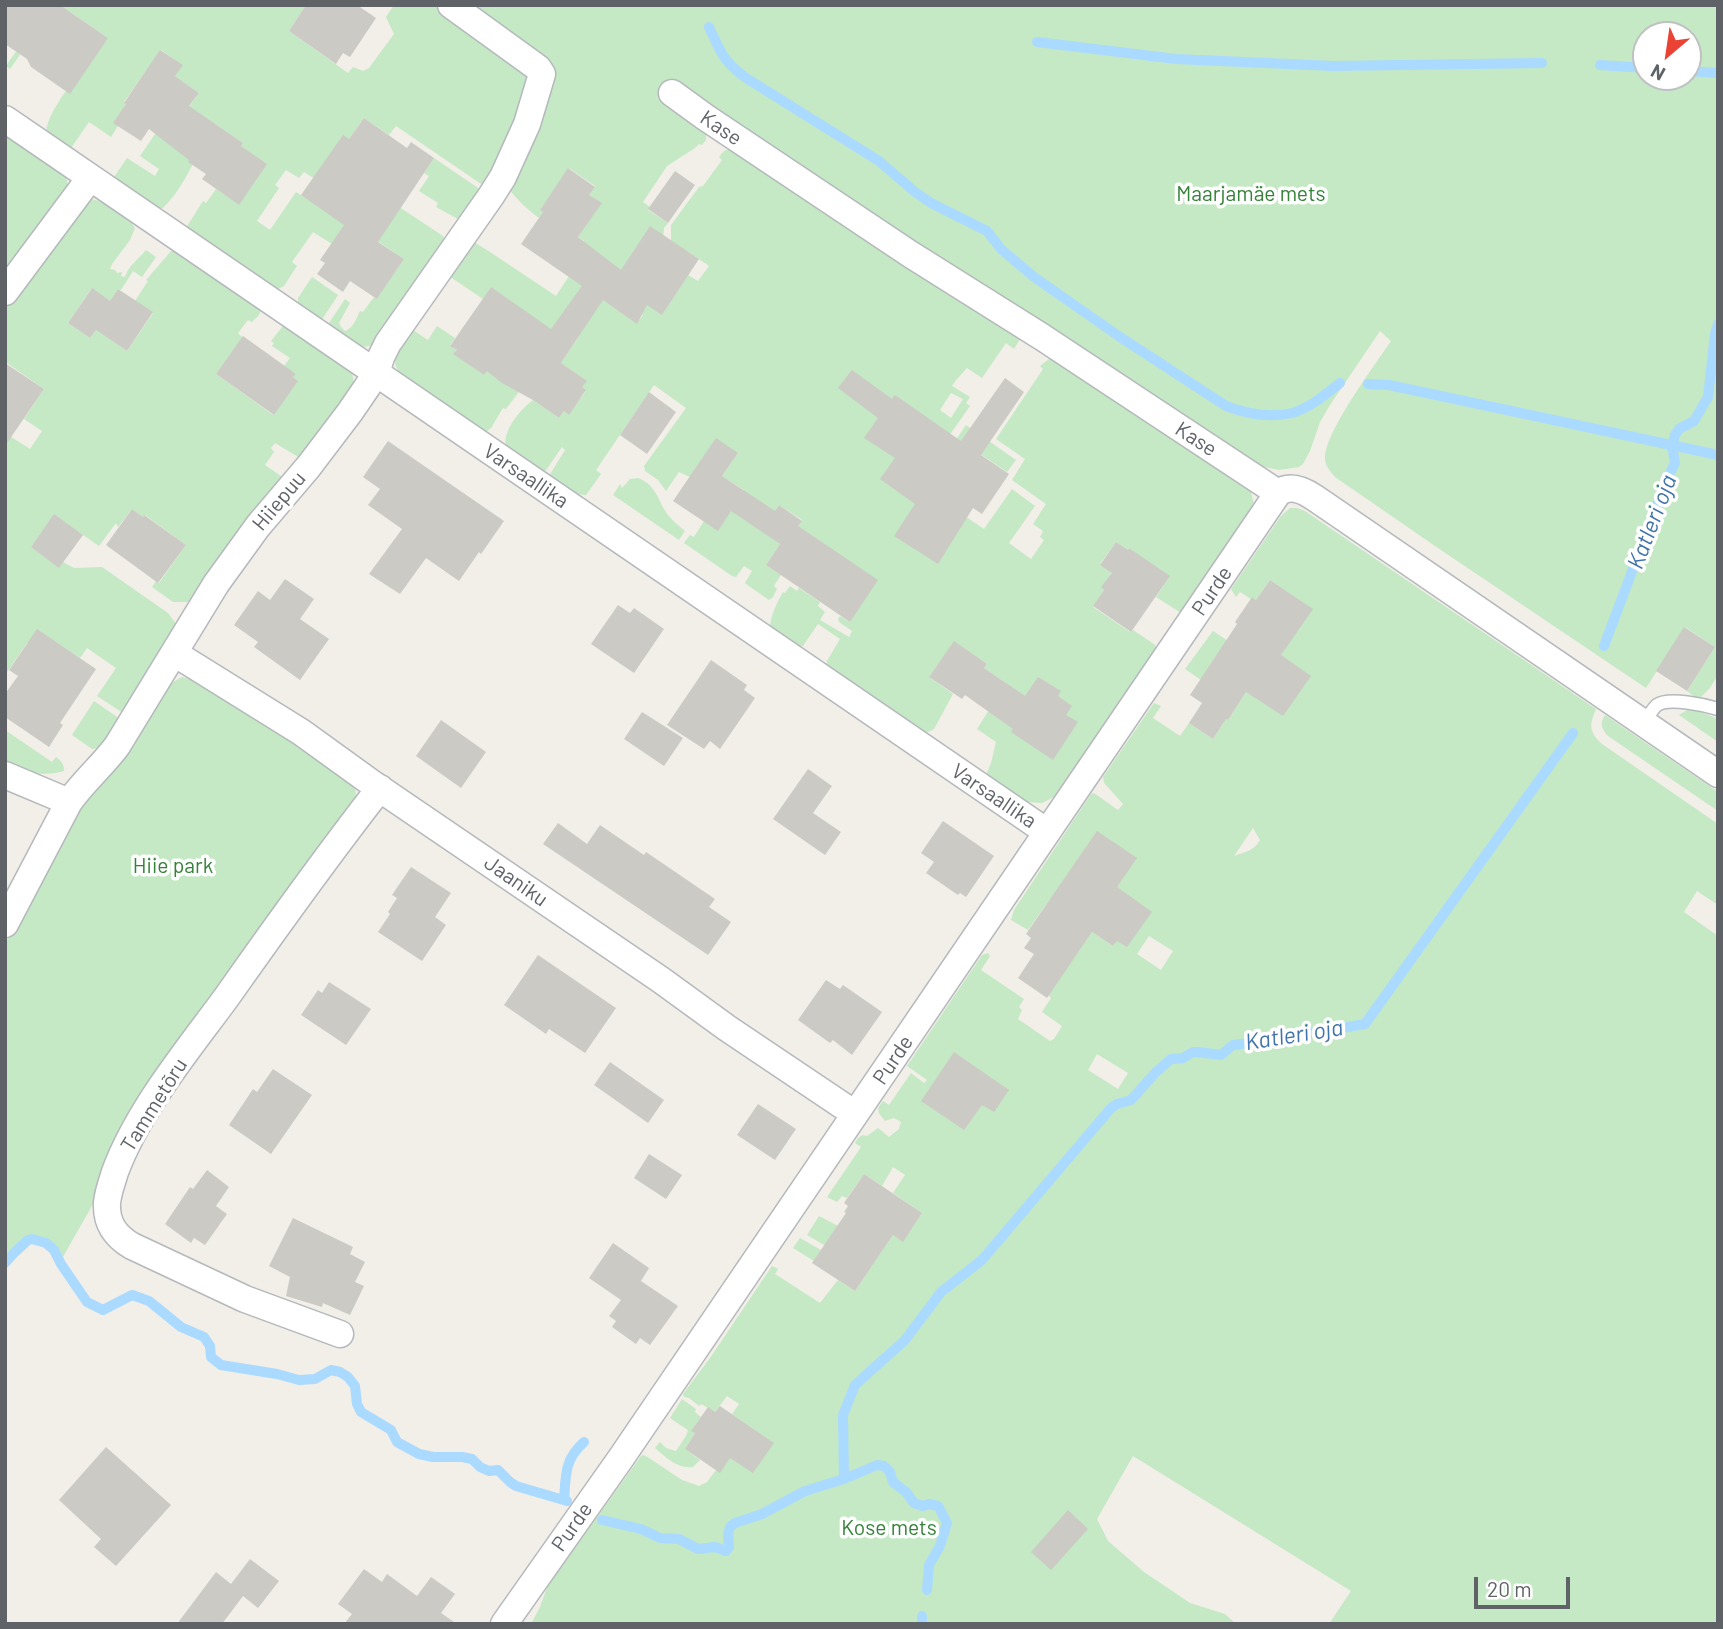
<!DOCTYPE html>
<html>
<head>
<meta charset="utf-8">
<style>
  body { margin:0 }
  #map { position:relative; width:1723px; height:1629px; overflow:hidden; background:#f1efe8; font-family:Barlow,sans-serif }
  canvas { display:block }
  .frame { position:absolute; inset:0; border:7px solid #5f6368; pointer-events:none }
  .north { position:absolute; left:1632px; top:21px; width:70px; height:70px; box-sizing:border-box; background:#fff; border:2px solid #bfc1c3; border-radius:50%; rotate:209deg; font-size:19px; font-weight:700; line-height:28px; text-align:center; color:#5f6368 }
  .north::after { content:''; display:block; margin:auto; width:24px; height:32px; background:#ea4335; clip-path:polygon(50% 0,100% 100%,50% 72%,0 100%) }
  .scale { position:absolute; left:1474px; top:1577px; width:96px; height:32px; box-sizing:border-box; border:4px solid #5f6368; border-top:0; padding-left:9px; font-size:21px; line-height:24px; white-space:nowrap; color:#5f6368; -webkit-text-stroke:5px #fff; paint-order:stroke }
</style>
</head>
<body>
<div id="map">
<canvas width="1723" height="1629"></canvas>
<div class="frame"></div>
<div class="north">N</div>
<div class="scale">20 m</div>
</div>
<script>
const g = document.querySelector('canvas').getContext('2d');
g.lineJoin = 'round';
function fillPath(path, color) {
  g.fillStyle = color;
  g.fill(path, 'evenodd');
}
function strokePath(path, color, width, dash) {
  g.strokeStyle = color;
  g.lineWidth = width;
  g.lineCap = dash ? 'butt' : 'round';
  g.setLineDash(dash || []);
  g.stroke(path);
}
function label(font, color, halo, rows, align = 'center') {
  g.font = font + ' Barlow,sans-serif';
  g.lineWidth = 7;
  g.setLineDash([]);
  g.textBaseline = 'middle';
  g.strokeStyle = halo;
  g.fillStyle = color;
  for (const [text, x, y, turn = 0] of rows) {
    g.save();
    g.translate(x, y);
    g.rotate((+turn || 0) * Math.PI / 180);
    g.textAlign = isNaN(turn) ? turn : align;
    if (halo) g.strokeText(text, 0, 0);
    g.fillText(text, 0, 0);
    g.restore();
  }
}
fillPath(new Path2D(`
  M48,5h258l-17,26 59,42 5,-6 10,4 6,-3 25,-34 -8,-17 8,-12h39l97,69 -3,21 -40,93 -91,-62 -7,9 -25,-17 -15,21 29,54 65,43 3,9 -67,96c-7,4 -12,7 -21,5l-31,-20 18,-27 5,4 -11,20 2,4 4,4c9,-3 11,-13 15,-20l3,1 11,-15 3,2 27,-40 -56,-38 -16,23 -19,-12 -21,30 5,4 -13,20 -6,3 -5,-1 -87,-60 17,-27 3,2 10,-14 22,15 28,-40 -25,-18 2,-3 -28,-19c-18,26 -28,61 -52,84h-4l-47,-28 15,-22 28,18 4,-7 -19,-13 15,-22 27,-18 17,-23 -24,-17 7,-11 -21,-15 -37,52 2,2 -8,22 -7,11 -22,-15 -18,26 -25,-15c1,-26 45,-73 62,-95l-39,-27 -16,-4 -43,62 -4,-3zM286,170l13,8 5,-6 17,11 -12,17 -13,-8 -26,38 -13,-9 22,-33 -4,-3z
  M467,5h1251v670l-8,13 -9,9h-6l-8,-6 28,-44 -30,-20 -39,61 -211,-142 -100,-69c-4,-5 -10,-11 -10,-18 -1,-26 50,-94 66,-118l-11,-10 -50,74 -10,17 -10,29 -7,13 -4,3 -20,3 -24,-5 -549,-333v8l-4,5 -3,-1 -4,4 -28,18 -24,36 7,5 -2,3 20,13 -4,5 -1,10 -1,77 26,-40 10,6 11,-15 -20,-14 -18,-8v-19l28,-38 4,-1 19,-26 -3,-3 5,-6 7,-3 292,186 -9,15 -8,-6 -24,35 -15,-10c-5,6 -11,11 -15,18l18,11 -4,6 4,3 -54,77 68,46 28,-40 23,17 -26,37 22,16 13,-19 -4,-3 3,-6 -10,-7 13,-20 -34,-24 13,-21 -29,-20 47,-70 -3,-3 13,-10 194,130 4,6 3,12 -73,109 -25,-16 13,-20 -40,-29 -1,2 -12,-8 -16,22 12,9 -10,14 2,3 -11,17 37,25 3,-2 21,14 3,4 -103,149 -12,6 -15,-1 -41,-27 5,-12 5,-21 -19,-13 29,-46 -22,-15 3,-4 -33,-22 -25,35 24,17 -19,35 -8,4 -100,-67 1,-5 13,-22 -22,-15 -15,22 -6,1 -27,-19c0,-12 7,-25 13,-36l2,1 5,-7 7,5 2,-3 21,14 -2,4 7,6 -5,8 29,17 3,-6 -13,-9 -1,-3 2,-3 10,6 -52,-96 4,-6 -23,-15 -17,26 18,13 -14,21 15,10 -7,11 3,3 -4,8 -4,3 -23,-16 -1,-1 7,-12 -8,-5 -8,11 -4,-1 -48,-33 6,-8 4,2 10,-16 14,9 26,-40 -22,-14 16,-23 -48,24 -11,-5 -13,19 -8,-11 -13,-9 -1,-5 42,-58 -32,-23 -58,85 5,4 -15,21c-15,0 -26,-11 -37,-19l16,-26 -3,-3 -18,26 -38,-26c-4,-16 14,-37 27,-47l26,18 5,-7 5,3 17,-23 -4,-4 4,-6 -25,-18 19,-28 -59,54 -15,20 -3,-1 -12,20 -4,3h-7l-41,-32 -40,-26 -4,-9 1,-13 17,-21 15,10 9,-14 18,12 -5,7 7,5 -3,4 30,21 7,-88 -8,12 -37,-25 28,-32 16,10 66,44 13,-20 15,-35 -6,-4 23,-34 -12,-8 6,-9 -26,-18 -29,42 3,2 -4,6c-12,-9 -21,-17 -30,-29l41,-101c9,-14 8,-18 -5,-28zM1646,35h42v42h-42zM593,293l29,7 21,15 -6,8zM951,393l12,6 -12,19 -11,-8z
  M5,134l59,41 3,5 1,8 -63,91z
  M434,158l50,34 -21,26 -5,1 -22,-12 2,-4 -19,-12 10,-15 -5,-3z
  M89,199c14,0 40,17 46,29l-5,12 -18,24 -2,5 5,1 2,3 5,-1 -1,4 3,1 2,-2c2,-9 14,-17 20,-25l10,7 -14,20 -9,-6 -12,19 -3,-1 -8,12 -19,-12 -23,34 22,15 6,-8 31,21 26,-38 -18,-12 13,-20 -2,-1 26,-30 4,1 52,35 22,17 11,6 -2,6 -7,7 -4,-2 -10,13 5,5 -27,36 57,41 25,-34 -5,-4 3,-3 -12,-8 6,-8 -18,-12 2,-3 -3,-2 12,-15 69,45 2,14 -54,73 -25,-15 -4,5 3,4 -9,13 20,14 -94,123h-18l-21,-15 4,-6 3,2 27,-38 -41,-30 -2,2 -11,-8 -14,18 -2,-4 -17,23 -45,-31 -23,32 28,20 4,-5 11,6 28,-1 66,46 9,12 -54,88 -26,-17 19,-28 -29,-20 -7,10 -35,-23 -18,8 -22,32v-242l25,16 12,-18 -18,-12 20,-30 -37,-26 -2,2v-60l10,-15z
  M312,277l26,18 -17,26 -23,-16v-7z
  M966,425l50,35 -9,12 -34,-23 -26,4z
  M638,478c16,6 19,18 26,31 5,9 14,16 21,22l-6,9 -66,-45 7,-11 2,4 8,-9z
  M1290,508h7l8,3 291,198c-7,16 -7,23 6,35l116,80v81l-21,-14 -13,21 34,24v688h-389l22,-33 -218,-135 -36,63 11,22 36,31 46,31 35,11 11,10h-705l9,-17 8,-22 93,-129 2,-1 3,1 36,24 17,6 8,-4 9,-12 4,2 10,-14 43,-15 -41,-29 7,-10 -12,-8 -12,16 -14,-8 -2,2 -10,-8 -5,-1 -1,-3 27,-36 62,-92 6,3 -3,5 45,29 18,-23 17,11 38,-56 10,6 19,-28 -29,-20 12,-18 -12,-8 -11,19 -18,-12 -17,24 -5,-2 -5,6 -10,-5 34,-50 -6,-4 3,-5 5,-3 4,1 11,-8 11,9 10,-8 2,-7 -7,-4 -9,3 -6,-8 -1,-5 5,-7 6,4 22,-32 13,10 3,-3 -20,-14 75,-111 6,-2 2,3 -9,14 43,29 -5,8 3,3 -4,9 32,22 4,-2 8,-13 -20,-14 9,-14 -3,-3 44,-63 21,14 17,-25 -41,5 -39,-27 -22,31 -17,-10 3,-10 77,-116 3,-1 24,17 5,-6 -19,-21 -1,-6 51,-74 7,3 -8,12 27,18 9,-13 24,16 13,-20 2,1 18,-28 18,-10 -63,-2 -16,-11 28,-38 18,12 81,-34 -42,-29 -14,20 -4,-3 -1,2 -11,-7 -4,5 -5,-8 50,-73zM1253,828l7,12c-6,11 -15,12 -26,16zM1149,936l24,15 -12,19 -24,-16zM1097,1054l31,19 -10,16 -30,-19z
  M182,677l15,4 74,45 84,61 1,8 -5,13 -254,389 -37,65c-7,-15 -13,-19 -28,-23l-9,5 -18,19v-319l72,-131 91,-128z
  M94,701l26,18 -5,5 -15,24 -8,1 -20,-14z
  M1687,710l15,2 16,7v23l-39,-27z
  M1605,715l113,77v19l-110,-75c-6,-7 -9,-12 -3,-21z
  M5,730l47,32 4,-5c6,4 8,8 8,14 -20,6 -39,1 -59,-3z
  M819,1216l27,14 -22,15 -17,-10z
  M800,1238l21,12 -7,11 -21,-13z
  M682,1399l14,10 -1,3 6,5 -9,13 3,3 -10,16 15,11 -7,7c-16,2 -26,-9 -38,-19l5,-6 6,6 10,3 10,-15 2,-6 -18,-12z`), '#c5e8c5');
strokePath(new Path2D(`
  M709,27c12,26 14,34 37,51l133,83 36,31 16,11 56,28 14,18 33,28 86,60 106,69c21,8 45,12 66,7 18,-5 34,-19 48,-30
  M1037,42l139,17 158,7 208,-3
  M1600,65l46,3
  M1688,71l30,2
  M1368,384l21,1 329,70
  M1604,646l62,-165 9,-18 -3,-17 3,-11 4,-6 15,-8 14,-24 7,-63 3,-10
  M5,1263l10,-11 13,-12 4,-1 14,4 8,7 7,14 26,38 16,8 29,-15 17,6 32,26 23,10 6,9 1,11 10,8 56,9 22,6 16,-1 16,-9 9,2 8,5 7,9 2,18 4,8 30,18 6,12 22,12 14,3h29l10,2 8,8 9,4 9,-1 12,12 6,4 51,15
  M844,1479l-1,-64 12,-30 50,-45 36,-48 41,-32 129,-152 6,-4 14,-4 25,-28 15,-13 12,-1 10,-6h5l23,3 12,-10 26,-3 106,-18 208,-291
  M564,1500c2,-25 0,-40 20,-58
  M602,1520l39,9 19,9 19,1 19,10 17,-2 11,4 3,-4 -1,-13 2,-7 5,-4 27,-9 43,-23 39,-12 33,-14 7,1 6,6 3,10 13,10 8,11 9,3 6,-2 9,2 9,17 -7,23 -11,19 -2,25
  M922,1624v-8`), '#aadaff', 10);
fillPath(new Path2D(`
  M5,5h55l48,33 -38,56 -39,-27 -4,-8 -22,-15z
  M306,5h51l19,13 -26,39 -7,-4 -7,11 -47,-33z
  M160,50l23,15 -8,11 24,17 -10,13 54,37 -2,3 26,18 -28,41 -37,-26 4,-5 -18,-12 1,-2 -40,-31 -8,12 -28,-18 13,-19 -2,-1z
  M364,118l43,30 4,-6 23,16 -56,84 26,17 -27,40 -27,-18 -7,11 -26,-18 8,-11 -5,-3 24,-35 -43,-30 42,-60 6,4z
  M568,168l27,19 -6,8 13,8 -24,34 43,33 29,-44 49,33 -37,56 -15,-10 -10,19 -34,-24 -42,63 26,18 -5,6 4,3 -17,25 -5,-4 -5,7 -26,-18 -31,-17 -15,-12 -3,4 -31,-21 4,-4 -7,-4 41,-59 60,42 31,-43 -61,-42 22,-32 -3,-2z
  M675,171l20,14 -27,38 -20,-14z
  M92,288l18,13 8,-12 35,23 -26,39 -31,-21 -6,8 -22,-15z
  M243,336l53,38 -3,3 5,4 -24,34 -58,-41z
  M5,363l39,26 -39,57z
  M852,370l40,29 3,-4 66,46 44,-63 19,14 -43,63 28,19 -27,40 -9,-6 -35,56 -44,-28 21,-32 -35,-25 15,-21 -31,-20 14,-20 -40,-30z
  M649,392l27,20 -29,42 -27,-19z
  M716,438l22,15 -16,23 53,35 4,-6 23,16 -4,5 80,54 -28,42 -84,-57 14,-21 -49,-33 -13,20 -45,-30z
  M388,441l116,80 -23,33 -2,-2 -20,29 -33,-23 -26,36 -31,-20 33,-45 -34,-24 12,-16 -17,-12z
  M132,509l11,8 1,-2 42,30 -28,38 -52,-38z
  M54,514l29,21 -24,33 -28,-21z
  M1116,542l12,8 1,-2 41,28 -39,56 -38,-26 11,-16 -3,-3 11,-14 -12,-8z
  M285,579l29,20 -14,20 29,20 -29,41 -46,-33 4,-5 -24,-17 24,-34 12,9z
  M1270,580l43,29 -32,46 30,21 -28,40 -37,-24 -18,28 -2,-1 -13,20 -24,-16 13,-20 -12,-8 47,-71 -2,-2 17,-25 4,3z
  M618,605l12,8 4,-5 30,21 -30,44 -43,-29z
  M1684,627l31,20 -28,44 -31,-20z
  M37,629l59,40 -36,54 3,2 -14,22 -44,-30v-23l13,-18 -9,-6z
  M954,641l33,23 -3,4 41,28 13,-19 23,14 -3,5 14,10 -6,9 12,7 -25,38 -42,-28 2,-3 -48,-34 -3,4 -33,-22z
  M711,660l36,25 -3,5 11,8 -35,51 -10,-8 -6,8 -37,-24z
  M642,712l41,26 -19,28 -40,-27z
  M441,720l45,32 -25,36 -45,-32z
  M808,769l24,17 -19,27 28,19 -16,23 -52,-36z
  M943,821l51,35 -28,41 -6,-4 -2,2 -32,-22 8,-11 -13,-9z
  M558,823l29,21 13,-19 44,30 2,-3 69,47 -6,8 22,15 -23,33 -165,-111z
  M1097,831l40,27 -20,29 35,25 -25,35 -10,-6 -4,5 -21,-14 -45,66 -29,-20 16,-24 -10,-6 7,-10 -5,-4z
  M411,867l40,26 -16,24 11,8 -24,36 -44,-29 12,-18 -2,-2 9,-14 -5,-3z
  M538,955l78,53 -31,45 -36,-24 -3,5 -42,-29z
  M826,980l14,9 3,-4 39,27 -30,43 -19,-15 -3,3 -32,-23z
  M329,982l42,27 -25,36 -45,-30 17,-25 4,3z
  M954,1052l55,38 -15,22 -12,-7 -18,25 -43,-29z
  M610,1062l54,38 -16,23 -54,-38z
  M273,1069l39,26 -41,59 -42,-29 24,-36 4,3z
  M758,1104l38,25 -21,31 -38,-25z
  M649,1154l33,21 -16,24 -32,-21z
  M207,1170l22,17 -13,19 11,8 -22,31 -11,-7 -3,5 -26,-19 25,-37 3,2z
  M864,1174l58,39 -19,29 -10,-7 -38,56 -43,-28 34,-50 -2,-1 4,-6 -4,-3z
  M293,1218l60,29 -3,7 15,8 -10,20 9,4 -14,29 -27,-12 -1,4 -36,-11 4,-19 -21,-11z
  M613,1243l36,25 -8,13 37,25 -28,39 -10,-7 -4,6 -24,-17 4,-6 -7,-5 12,-16 -32,-22z
  M720,1406l54,37 -21,30 -23,-15 -10,15 -35,-24 10,-16 -4,-2 17,-24 7,5z
  M106,1447l65,58 -55,61 -22,-19 7,-8 -42,-39z
  M1068,1510l20,19 -37,41 -20,-18z
  M250,1559l29,22 -21,27 -15,-12 -21,28h-45l39,-52 15,12z
  M364,1569l18,13 5,-8 30,22 14,-19 24,17 -14,19 16,11h-113l8,-10 -14,-10z`), '#cccac5');
const lane = new Path2D(`
  M1644,723c4,-5 8,-14 13,-18 12,-8 48,0 61,4`);
const street = new Path2D(`
  M672,93l33,24 205,137 132,83 236,156c12,-9 25,-3 37,5l403,276
  M5,119l1042,713
  M5,292l85,-114
  M174,653l127,79 72,52 288,196 66,48 128,86
  M5,775l64,27
  M5,924l64,-122c14,-20 33,-36 48,-56l99,-162 42,-58 51,-60 41,-54 26,-38 5,-17 7,-14 103,-147 12,-19 24,-53 15,-50 -4,-6 -87,-63
  M340,1334l-95,-35 -113,-53c-17,-10 -26,-23 -25,-43 1,-11 5,-21 8,-31 23,-62 72,-121 111,-174 50,-71 101,-142 154,-210
  M504,1624l117,-166 657,-965`);
strokePath(lane, '#b5b8bc', 15);
strokePath(street, '#b5b8bc', 29);
strokePath(lane, '#fff', 12);
strokePath(street, '#fff', 26);
label('21px', '#5f6368', '#fff', [
  ["Kase",721,128,34],
  ["Kase",1196,439,33],
  ["Varsaallika",526,476,34],
  ["Hiiepuu",279,501,-50],
  ["Purde",1212,591,-56],
  ["Varsaallika",994,796,34],
  ["Jaaniku",516,881,35],
  ["Purde",893,1060,-56],
  ["Tammetõru",154,1105,-58],
  ["Purde",572,1527,-55]
]);
label('21px', '#348238', '#fff', [
  ["Maarjamäe mets",1251,194],
  ["Hiie park",173,866],
  ["Kose mets",889,1528]
]);
label('italic 23px', '#4174aa', '#fff', [
  ["Katleri oja",1652,522,-69],
  ["Katleri oja",1294,1035,-9]
]);
</script>
</body>
</html>
